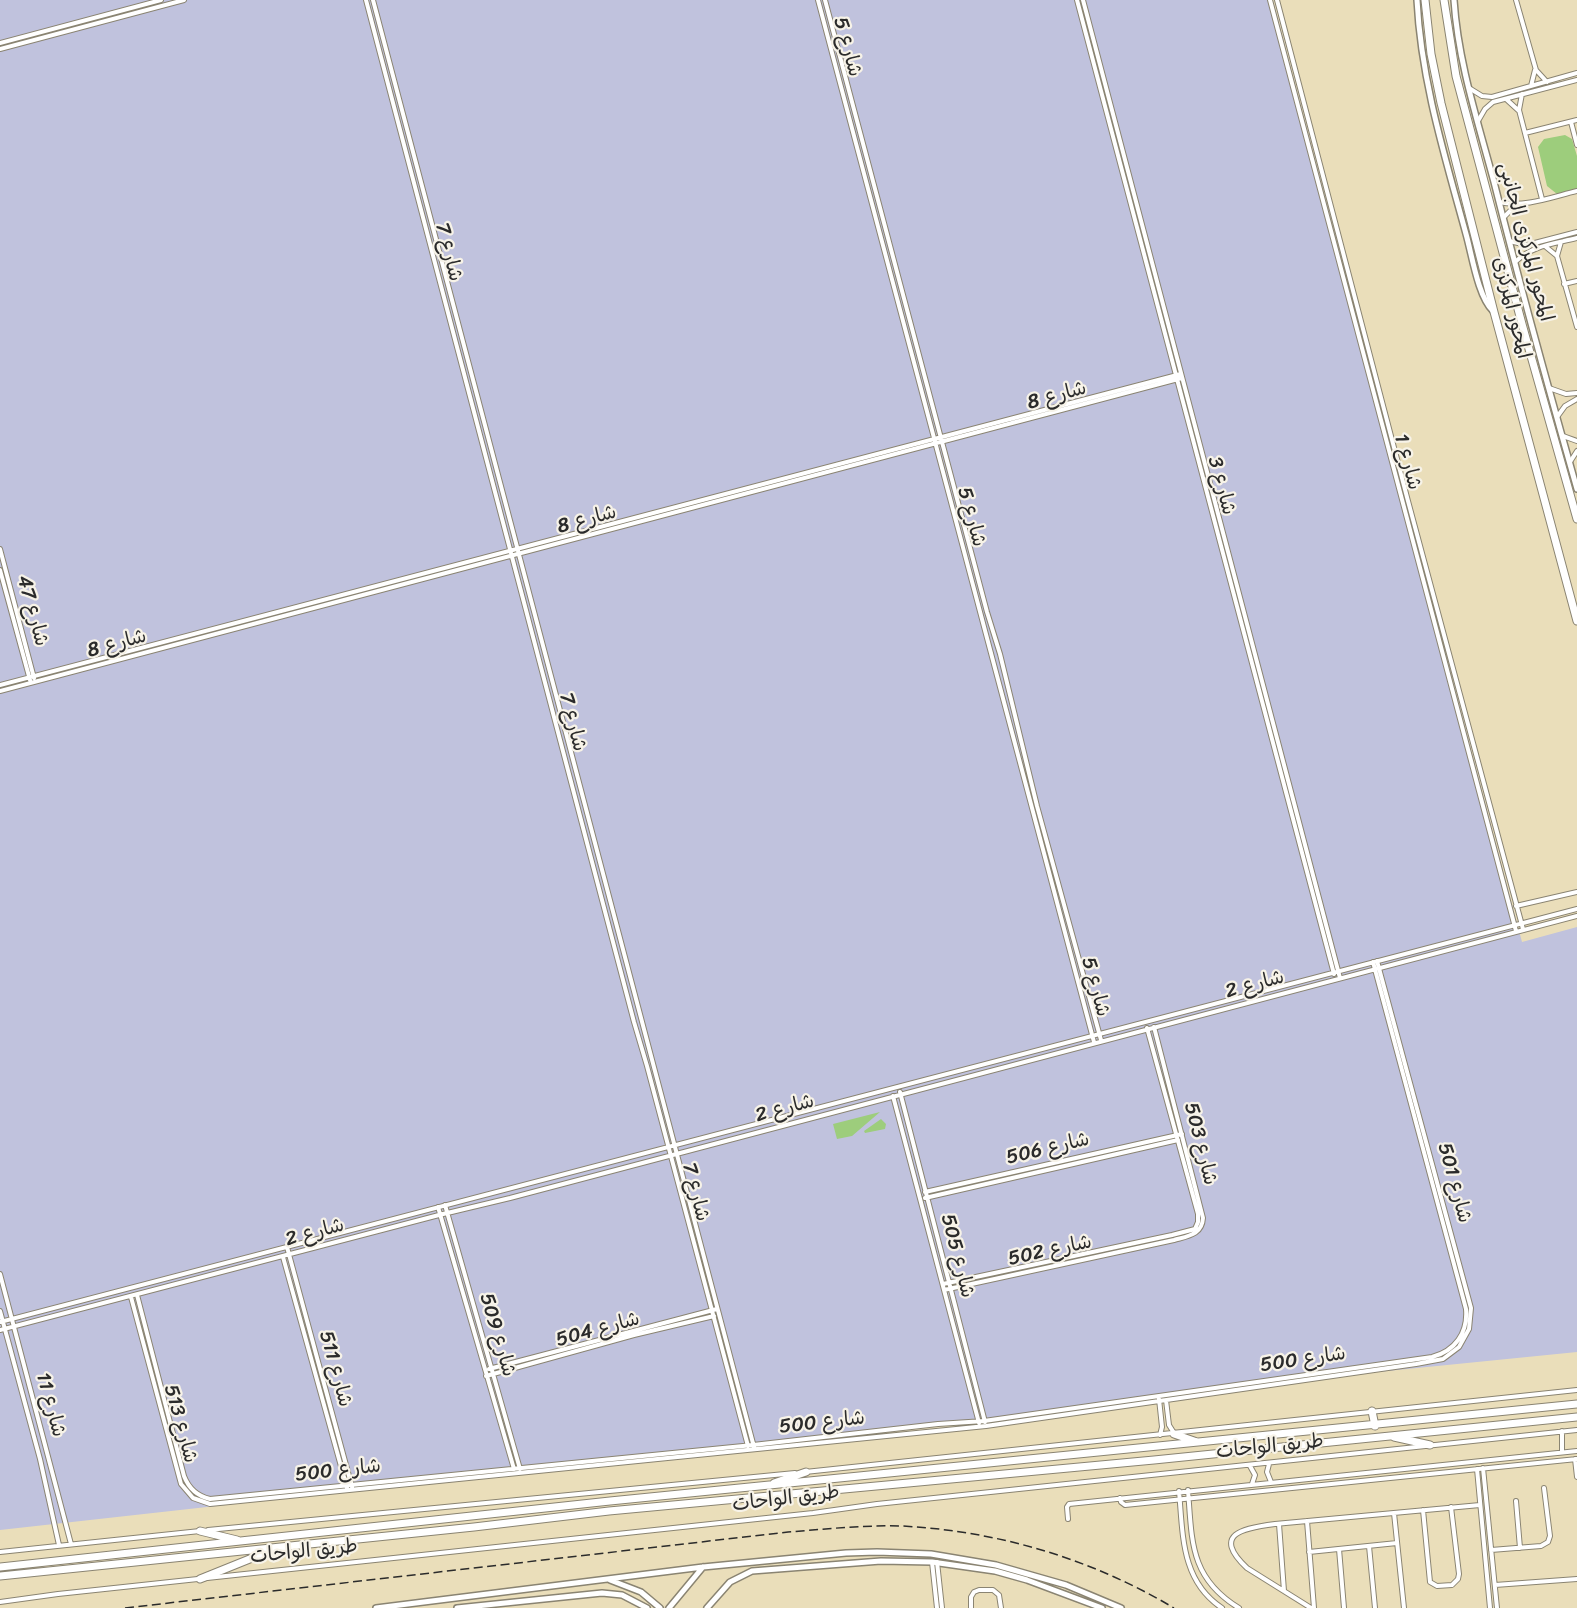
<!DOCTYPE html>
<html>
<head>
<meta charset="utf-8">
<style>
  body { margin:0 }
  canvas { display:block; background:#eadeba }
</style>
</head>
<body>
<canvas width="1577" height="1608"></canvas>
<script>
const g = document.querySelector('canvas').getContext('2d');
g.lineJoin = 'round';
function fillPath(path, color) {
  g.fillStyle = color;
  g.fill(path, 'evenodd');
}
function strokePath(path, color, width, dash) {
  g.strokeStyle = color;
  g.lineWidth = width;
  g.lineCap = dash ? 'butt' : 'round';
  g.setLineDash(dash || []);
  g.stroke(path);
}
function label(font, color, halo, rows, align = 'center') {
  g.font = font + ' Sriracha,"Playpen Sans Arabic",sans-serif';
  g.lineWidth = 4.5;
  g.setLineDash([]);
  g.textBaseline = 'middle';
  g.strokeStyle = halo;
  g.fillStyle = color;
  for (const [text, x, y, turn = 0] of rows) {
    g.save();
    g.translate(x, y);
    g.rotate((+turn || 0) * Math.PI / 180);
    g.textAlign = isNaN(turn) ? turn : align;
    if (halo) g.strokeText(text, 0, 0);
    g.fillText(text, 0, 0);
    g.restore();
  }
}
fillPath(new Path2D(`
  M0,0h1273l249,942 55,-15v425l-420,42 -171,25 -230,27 -756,84z`), '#c0c2dd');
fillPath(new Path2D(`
  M1565,135l7,4 5,17v33l-20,5 -10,-8 -9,-39 6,-8z
  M880,1112l-28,24 -15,3 -4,-15z
  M881,1119l5,5 -1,5 -20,4 -1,-2z`), '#9dcd7c');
const street = new Path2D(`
  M366,0l268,1022 13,44 101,380
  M373,0l381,1447
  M818,0l276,1042
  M825,0l162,612 13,42 37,152 64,234
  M1077,0l257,974
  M1083,0l257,978
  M1270,0l246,931
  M1277,0l131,501 115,428
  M1516,0l20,70 11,12
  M0,43l161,-43
  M0,49l184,-49
  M1531,86l4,-16
  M1469,88l13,8 10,1 85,-24
  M1522,94l-3,16 23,89
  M1506,99l12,11
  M1478,121l7,-12 8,-7 84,-22
  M1571,122l6,23
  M1525,133l52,-13
  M1499,202c25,6 53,-5 78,-11
  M1503,218l13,-13
  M1509,241l18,4 50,-13
  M1561,242l-4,14 20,71
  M1546,247l11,9
  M1515,262c18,-17 39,-18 62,-24
  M1564,284l13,-3
  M1549,388l17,6 11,-1
  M1557,417l8,-11 12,-7
  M1563,436l14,5
  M1570,462l7,-11
  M0,549l34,129
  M0,570l30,110
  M0,685l1181,-311
  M0,691l1182,-313
  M1516,906l61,-14
  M900,1092l85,330
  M893,1096l86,327
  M925,1192l257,-58
  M925,1198l253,-58
  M445,1205l75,264
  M438,1207l76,262
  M287,1247l65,240
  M283,1257l64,231
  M0,1274l71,270
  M943,1284l229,-49 23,-6 3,-7v-8l-51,-186
  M944,1290l230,-50c14,-4 28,-5 29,-22l-49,-191
  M137,1295l47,181c5,13 13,20 26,23l543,-54 185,-21 46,-3 448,-64c23,-6 36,-24 34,-48l-93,-347
  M131,1297l50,187 12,14 17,6 776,-78 430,-62 27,-5 16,-12 10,-18 2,-21 -94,-347
  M0,1311l40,148 19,86
  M0,1322l1577,-413
  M0,1330l439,-115 71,-17 1067,-282
  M489,1369l228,-60
  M486,1376l148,-41 80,-19
  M1159,1399l3,28 -2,8
  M1166,1400l3,25 5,8
  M1562,1431v21
  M1575,1459l2,18
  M1269,1464l-2,8 4,10
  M1250,1466l5,9 -3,9
  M1483,1468l14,140
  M1477,1469l13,139
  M805,1472l772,-82
  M1188,1490c4,52 2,88 51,118
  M1179,1491c4,44 2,90 43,117
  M1120,1498l1,4 4,3 452,-46
  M1516,1501l4,47
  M1423,1510l7,72 7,4 15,-1 6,-6 1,-5 -8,-67
  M1394,1513l10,95
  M1068,1519l-1,-12 2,-3 508,-53
  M1307,1521l7,87
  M1279,1524l5,67
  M208,1530l587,-57
  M1369,1546l6,62
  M1339,1549l5,59
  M1491,1550l50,-4 7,-4 2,-6 -6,-48
  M0,1552l200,-21
  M1309,1552l88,-9
  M932,1562l5,46
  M937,1562l5,46
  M1495,1585l82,-6
  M0,1602l58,-8 755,-81 64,-9 700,-74
  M971,1608v-11l3,-5 5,-2h14l6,5 2,13
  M1311,1608l-64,-40c-36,-34 -4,-40 28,-44l205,-19`);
const secondary = new Path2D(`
  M1417,0c4,80 28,157 49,234 6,21 12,63 27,77
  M1454,0c4,62 24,122 40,182 26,103 54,205 83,307
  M610,1580l31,12 19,16
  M376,1608l327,-41 143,-14 31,-1 54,2 65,11 70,20 55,23
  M457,1608l145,-15 20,2 25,13
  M669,1608l34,-41
  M707,1608l23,-26 22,-11 129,-10 51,1 63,9 32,9 75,28`);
const highway = new Path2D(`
  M1425,0l6,54 10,49 53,209 83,309
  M1444,0l12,76 66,248 55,195
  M1372,1411l3,15
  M1174,1434l23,8
  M1394,1437l36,8
  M774,1483l32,-11
  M200,1531l37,9
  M0,1567l610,-66 967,-97
  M0,1576l474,-49 135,-16 545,-51 423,-43
  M200,1579l72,-29`);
strokePath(street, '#8a8472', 6);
strokePath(secondary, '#8a8472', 8);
strokePath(highway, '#8a8472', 9);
strokePath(street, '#fff', 4);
strokePath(secondary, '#fff', 5);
strokePath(highway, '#fff', 7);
strokePath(new Path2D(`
  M125,1608l663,-76c38,-3 76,-7 114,-6 96,5 190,33 272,82`), '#2b2b2b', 1.5, [9, 4.5]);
label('20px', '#2b2b2b', '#f7f3e8', [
  ["شارع 5",847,47,75],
  ["المحور المركزى الجانبى",1525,242,75],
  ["شارع 7",448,252,76],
  ["المحور المركزى",1511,308,76],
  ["شارع 8",1057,396,-15],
  ["شارع 1",1407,462,75],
  ["شارع 3",1221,486,75],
  ["شارع 5",971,517,75],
  ["شارع 8",587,520,-15],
  ["شارع 47",32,611,75],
  ["شارع 8",117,644,-15],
  ["شارع 7",572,722,76],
  ["شارع 2",1255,985,-15],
  ["شارع 5",1095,987,75],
  ["شارع 2",785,1109,-15],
  ["شارع 503",1200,1144,76],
  ["شارع 506",1048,1149,-13],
  ["شارع 501",1454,1183,75],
  ["شارع 7",695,1192,76],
  ["شارع 2",315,1233,-15],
  ["شارع 502",1050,1251,-12],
  ["شارع 505",957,1256,76],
  ["شارع 504",598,1330,-15],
  ["شارع 509",497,1335,74],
  ["شارع 500",1303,1360,-8],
  ["شارع 511",335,1369,75],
  ["شارع 11",50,1405,75],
  ["شارع 500",822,1423,-6],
  ["شارع 513",180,1424,75],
  ["طريق الواحات",1270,1447,-6],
  ["شارع 500",338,1471,-6],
  ["طريق الواحات",786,1499,-7],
  ["طريق الواحات",304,1552,-6]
]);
</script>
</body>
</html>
